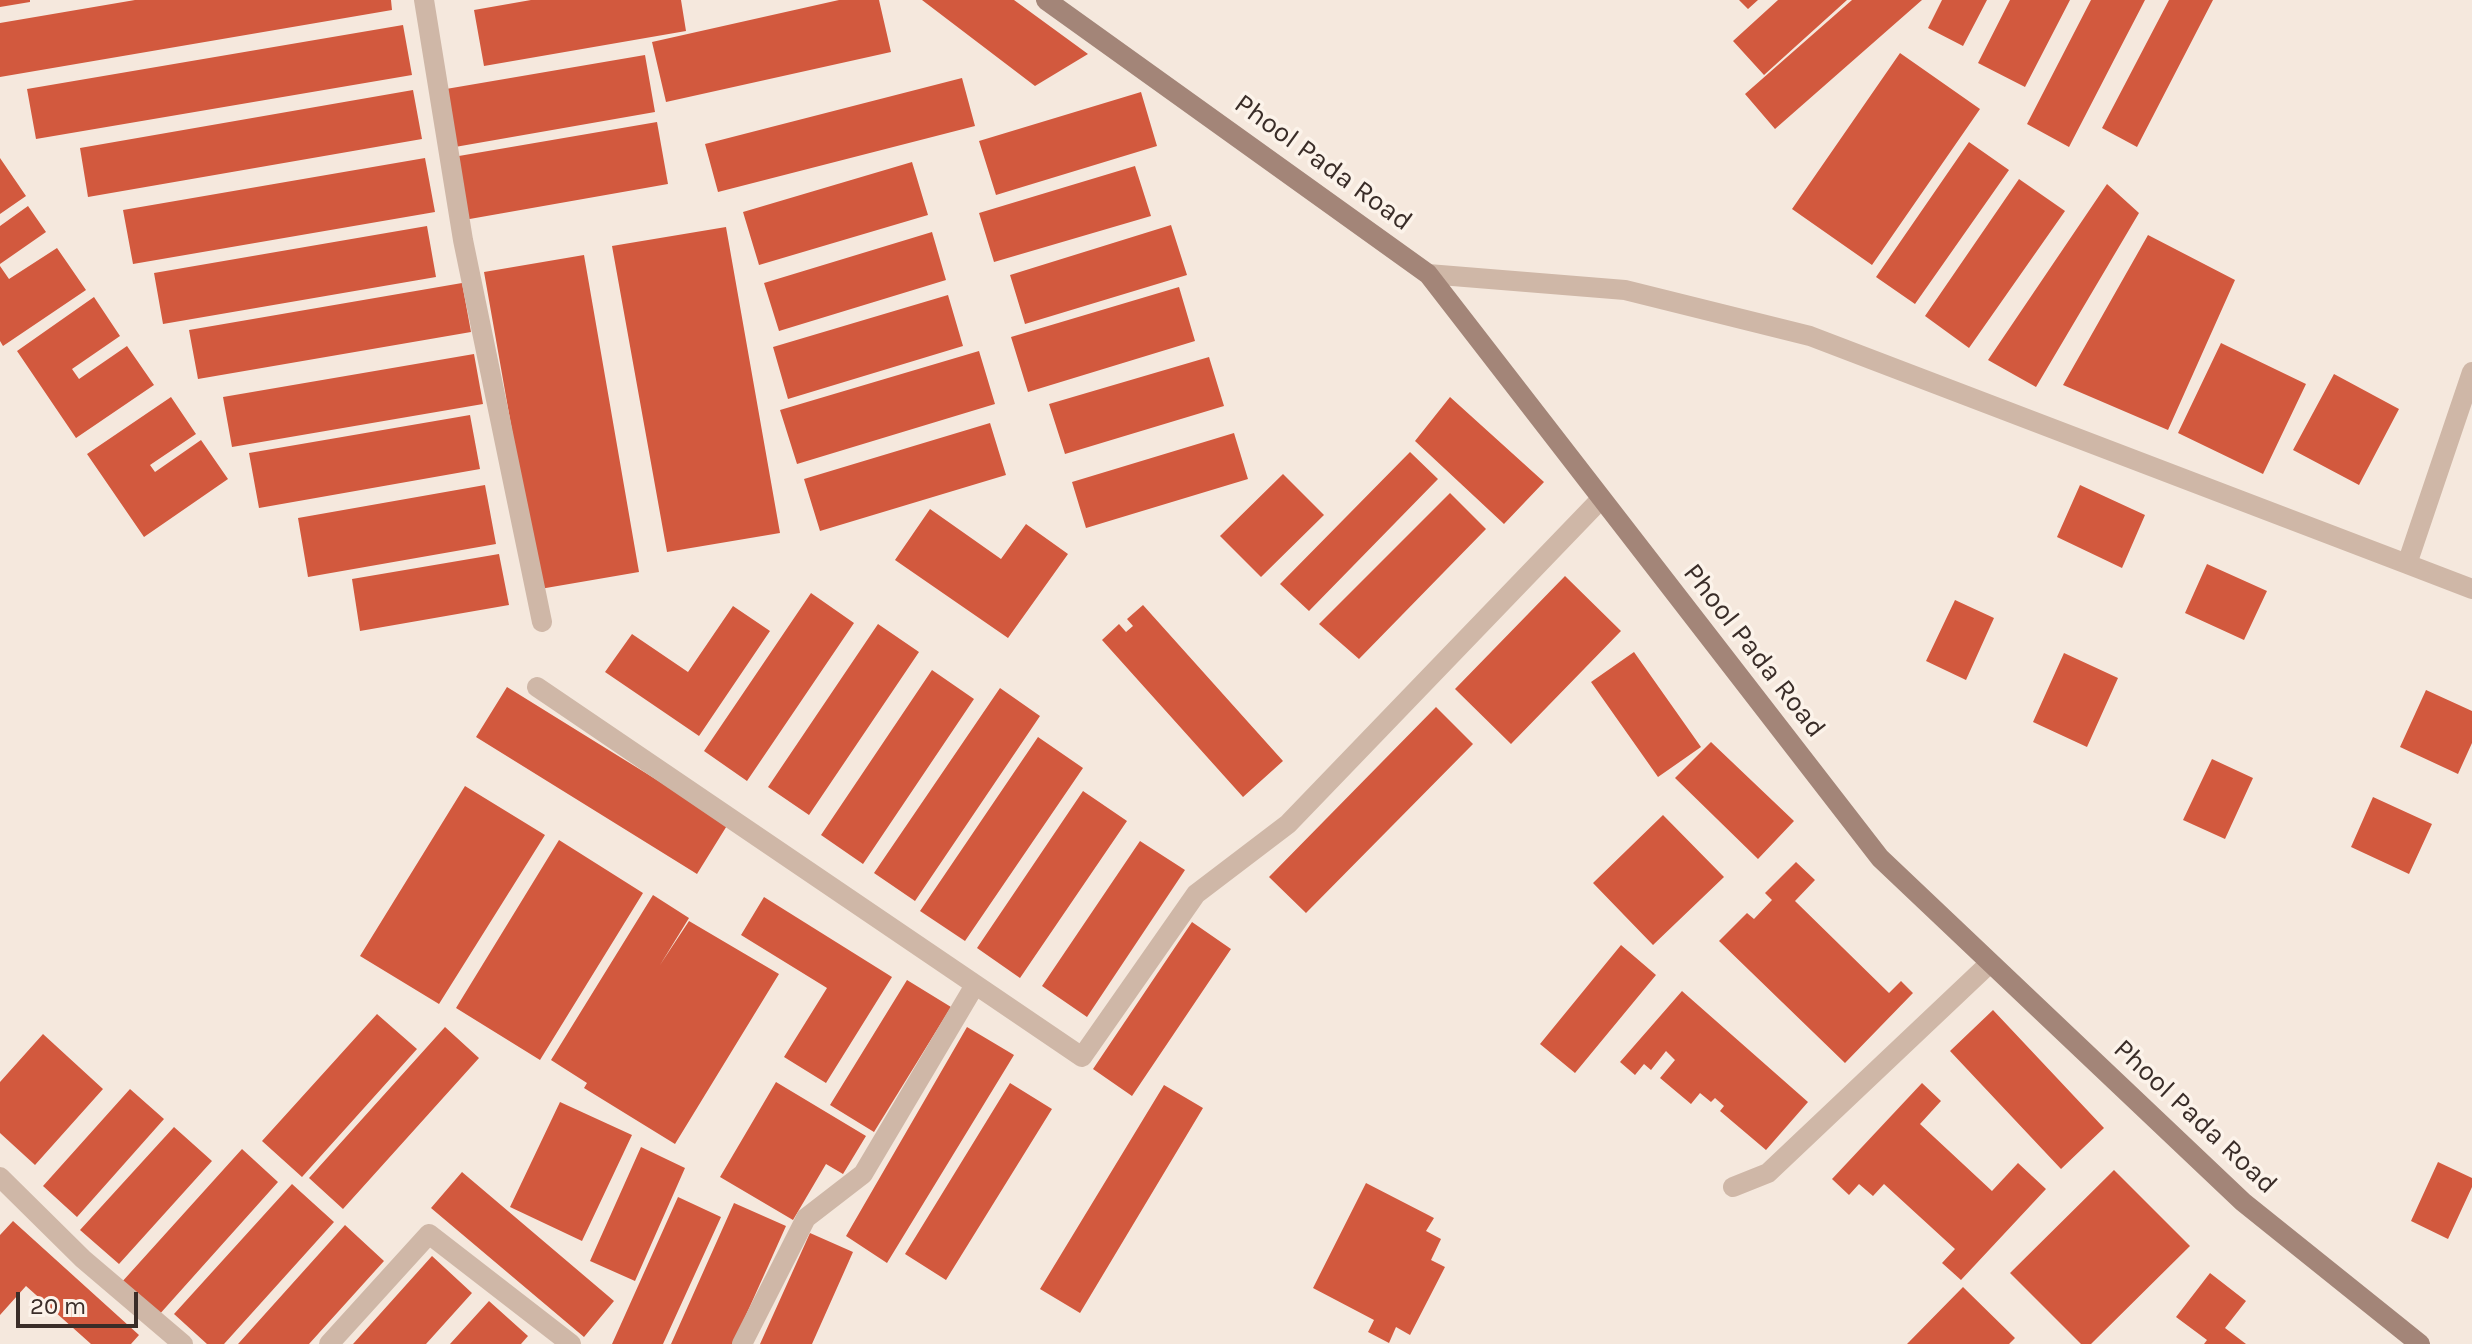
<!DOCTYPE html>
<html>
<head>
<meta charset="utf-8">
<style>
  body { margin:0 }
  #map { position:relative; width:2472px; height:1344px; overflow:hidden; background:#f5e8dd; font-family:Karla,sans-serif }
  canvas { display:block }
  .scale { position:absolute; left:16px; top:1292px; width:122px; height:36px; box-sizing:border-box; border:4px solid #3a2d28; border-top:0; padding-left:10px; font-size:24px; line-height:28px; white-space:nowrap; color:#3a2d28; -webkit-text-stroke:6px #fcf3ea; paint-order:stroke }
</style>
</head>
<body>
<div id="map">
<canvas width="2472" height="1344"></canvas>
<div class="scale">20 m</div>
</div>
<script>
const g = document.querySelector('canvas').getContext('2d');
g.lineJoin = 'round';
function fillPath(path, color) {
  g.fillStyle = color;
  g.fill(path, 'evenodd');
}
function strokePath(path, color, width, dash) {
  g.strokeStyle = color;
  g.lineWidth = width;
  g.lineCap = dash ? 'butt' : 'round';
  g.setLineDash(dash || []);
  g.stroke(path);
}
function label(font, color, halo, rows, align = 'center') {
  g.font = font + ' Karla,sans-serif';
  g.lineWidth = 7;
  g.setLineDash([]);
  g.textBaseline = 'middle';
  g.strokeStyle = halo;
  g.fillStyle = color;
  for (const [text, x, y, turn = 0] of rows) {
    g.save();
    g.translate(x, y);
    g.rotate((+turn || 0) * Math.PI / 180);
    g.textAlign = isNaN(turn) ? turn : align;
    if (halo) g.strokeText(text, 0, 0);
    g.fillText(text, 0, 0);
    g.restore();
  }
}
fillPath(new Path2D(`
  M0,0h30v2l-30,5z
  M135,0h256l1,10 -392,67v-54z
  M531,0h150l5,31 -202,35 -10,-56z
  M839,0h40l12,52 -225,50 -14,-60z
  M922,0h92l74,54 -53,32z
  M1739,0h19l-10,9z
  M1778,0h69l-83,75 -31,-34z
  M1852,0h70l-147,129 -30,-35z
  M1942,0h45l-24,46 -35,-18z
  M2010,0h60l-45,87 -47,-24z
  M2091,0h54l-76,147 -42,-23z
  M2169,0h44l-76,147 -35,-19z
  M403,25l9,50 -376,64 -9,-50z
  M1900,53l80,56 -108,156 -80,-56z
  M645,55l10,57 -200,35 -9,-58z
  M962,78l13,48 -257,66 -13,-48z
  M413,90l9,49 -334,58 -8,-49z
  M1141,92l16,54 -161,49 -17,-54z
  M657,122l11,62 -204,36 -11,-63z
  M1969,142l40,28 -94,134 -39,-27z
  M0,158l26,38 -26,18z
  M425,158l10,54 -302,52 -10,-54z
  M912,162l16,53 -169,50 -16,-53z
  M1135,166l16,50 -157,46 -15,-49z
  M2019,179l46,32 -96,137 -44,-32z
  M2107,184l32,29 -103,174 -48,-27z
  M28,206l18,26 -46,32v-38z
  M1171,225l16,50 -162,49 -15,-49z
  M427,226l9,51 -273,47 -9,-51z
  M726,227l54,306 -113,19 -55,-306z
  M932,232l14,48 -167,51 -15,-48z
  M2148,235l87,45 -67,150 -105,-45z
  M57,248l29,42 -83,56 -3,-5v-75l9,13z
  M584,255l55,317 -99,17 -56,-317z
  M462,283l9,49 -273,47 -9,-49z
  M1179,287l16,54 -167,51 -17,-55z
  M948,295l15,51 -175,53 -15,-52z
  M94,297l26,39 -48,33 7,10 48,-33 27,39 -78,53 -59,-87z
  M2221,343l85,41 -43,90 -85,-41z
  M979,351l16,53 -198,60 -17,-54z
  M474,354l9,50 -251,43 -9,-50z
  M1209,357l15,49 -159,48 -16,-50z
  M2334,374l65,35 -40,76 -66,-35z
  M171,397l25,37 -46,31 5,7 46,-32 27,39 -84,58 -57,-83z
  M1450,397l94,85 -40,42 -89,-83z
  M470,415l10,54 -221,39 -10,-55z
  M990,423l16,52 -186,56 -16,-52z
  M1234,433l14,46 -162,49 -14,-46z
  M1410,452l28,27 -129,132 -29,-27z
  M1283,474l41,41 -63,62 -41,-41z
  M485,485l11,59 -188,33 -10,-59z
  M2080,485l65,30 -23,53 -65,-31z
  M1450,493l36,36 -127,130 -40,-35z
  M930,509l71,50 25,-35 42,30 -60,84 -113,-78z
  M499,554l10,51 -149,26 -8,-52z
  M2207,564l60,27 -23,49 -59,-27z
  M1565,576l56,55 -110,113 -56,-55z
  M811,593l43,30 -107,158 -43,-30z
  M1955,600l39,18 -28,62 -40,-19z
  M1143,605l140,156 -40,36 -141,-157 17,-16 7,8 7,-6 -6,-7z
  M733,606l37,25 -71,105 -94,-64 27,-38 56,38z
  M878,624l41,28 -110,163 -41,-28z
  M1634,652l67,95 -43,30 -67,-95z
  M2064,653l54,25 -31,69 -54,-25z
  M932,670l42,29 -111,165 -42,-29z
  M507,687l221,137 -31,50 -221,-137z
  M1000,688l40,28 -125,185 -41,-28z
  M2426,690l46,21v32l-14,31 -58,-27z
  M1436,707l37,37 -167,169 -37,-36z
  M1038,737l45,31 -118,173 -45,-30z
  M1711,742l83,79 -36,38 -83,-81z
  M2212,759l41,19 -28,61 -42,-19z
  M465,786l80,49 -106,169 -79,-48z
  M1083,791l44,30 -107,157 -43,-30z
  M2373,797l59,27 -23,50 -58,-27z
  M1663,815l61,62 -71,68 -60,-62z
  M559,840l84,53 -103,167 -84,-52z
  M1140,841l45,29 -98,147 -45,-31z
  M1796,862l19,18 -20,21 94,92 12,-12 12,12 -68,70 -126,-122 28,-28 7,6 18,-19 -7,-7z
  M653,895l36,23 -29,47 29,-44 90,53 -104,170 -91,-56 3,-5 -36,-23z
  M764,897l128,80 -66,106 -42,-26 43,-69 -86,-53z
  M1192,922l39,27 -99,147 -39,-27z
  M1621,945l35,30 -81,98 -35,-29z
  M907,980l44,27 -77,125 -44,-27z
  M1682,991l126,111 -42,48 -46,-39 4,-5 -9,-8 -4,4 -11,-9 -9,11 -31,-26 15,-18 -9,-9 -15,19 -7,-6 -9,11 -15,-13z
  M1993,1010l111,118 -43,41 -111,-118z
  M377,1014l40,35 -115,128 -40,-36z
  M445,1027l34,31 -136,151 -34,-31z
  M967,1027l47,28 -127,208 -41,-27z
  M43,1034l60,55 -68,76 -35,-32v-51z
  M776,1082l90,54 -23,38 -17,-10 -33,56 -73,-43z
  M1010,1083l42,26 -106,171 -41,-26z
  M1922,1083l19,18 -21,23 72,67 26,-28 28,26 -85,91 -19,-17 13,-14 -71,-65 -11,12 -14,-12 -10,11 -17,-16z
  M1164,1085l39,23 -123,205 -40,-24z
  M130,1089l34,30 -87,98 -34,-31z
  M560,1102l72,33 -50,106 -72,-34z
  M174,1127l38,34 -93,103 -39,-34z
  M641,1147l44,21 -50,113 -45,-20z
  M242,1149l36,33 -120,134 -37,-33z
  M2438,1162l34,16v9l-24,52 -37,-18z
  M2114,1170l76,76 -99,98h-10l-71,-71z
  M462,1172l152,129 -30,36 -153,-129z
  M1366,1183l68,35 -8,13 15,8 -10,21 14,7 -35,68 -14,-8 -7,16 -21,-11 6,-12 -61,-32z
  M292,1184l42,38 -110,122h-17l-33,-30z
  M678,1197l43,20 -58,127h-51z
  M734,1203l52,23 -53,118h-62z
  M13,1221l126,114 -8,9h-40l-65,-58 -26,29v-80z
  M345,1225l39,36 -75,83h-71z
  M810,1233l43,19 -41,92h-52z
  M432,1256l40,37 -46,51h-73z
  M2210,1273l36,28 -21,27 21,16h-42l3,-4 -31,-23z
  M1963,1287l52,51 -6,6h-102z
  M489,1301l39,35 -7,8h-71z`), '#d2593e');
strokePath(new Path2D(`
  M424,0l39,240 79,382
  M1428,274l197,16 185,46 597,228 65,-192
  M2407,564l65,25
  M537,687l545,370 114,-163 92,-70 313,-325
  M0,1177l83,82 100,85
  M1733,1187l35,-14 222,-210
  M329,1344l100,-110 142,110
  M742,1344l64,-126 57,-44 112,-189`), '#cfb7a7', 20);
strokePath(new Path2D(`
  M1046,0l382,274 452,584 363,344 177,142`), '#a38578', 20);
label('28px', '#3a2d28', '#fcf3ea', [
  ["Phool Pada Road",1323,163,36],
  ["Phool Pada Road",1754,651,52],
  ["Phool Pada Road",2195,1117,43]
]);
</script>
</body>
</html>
